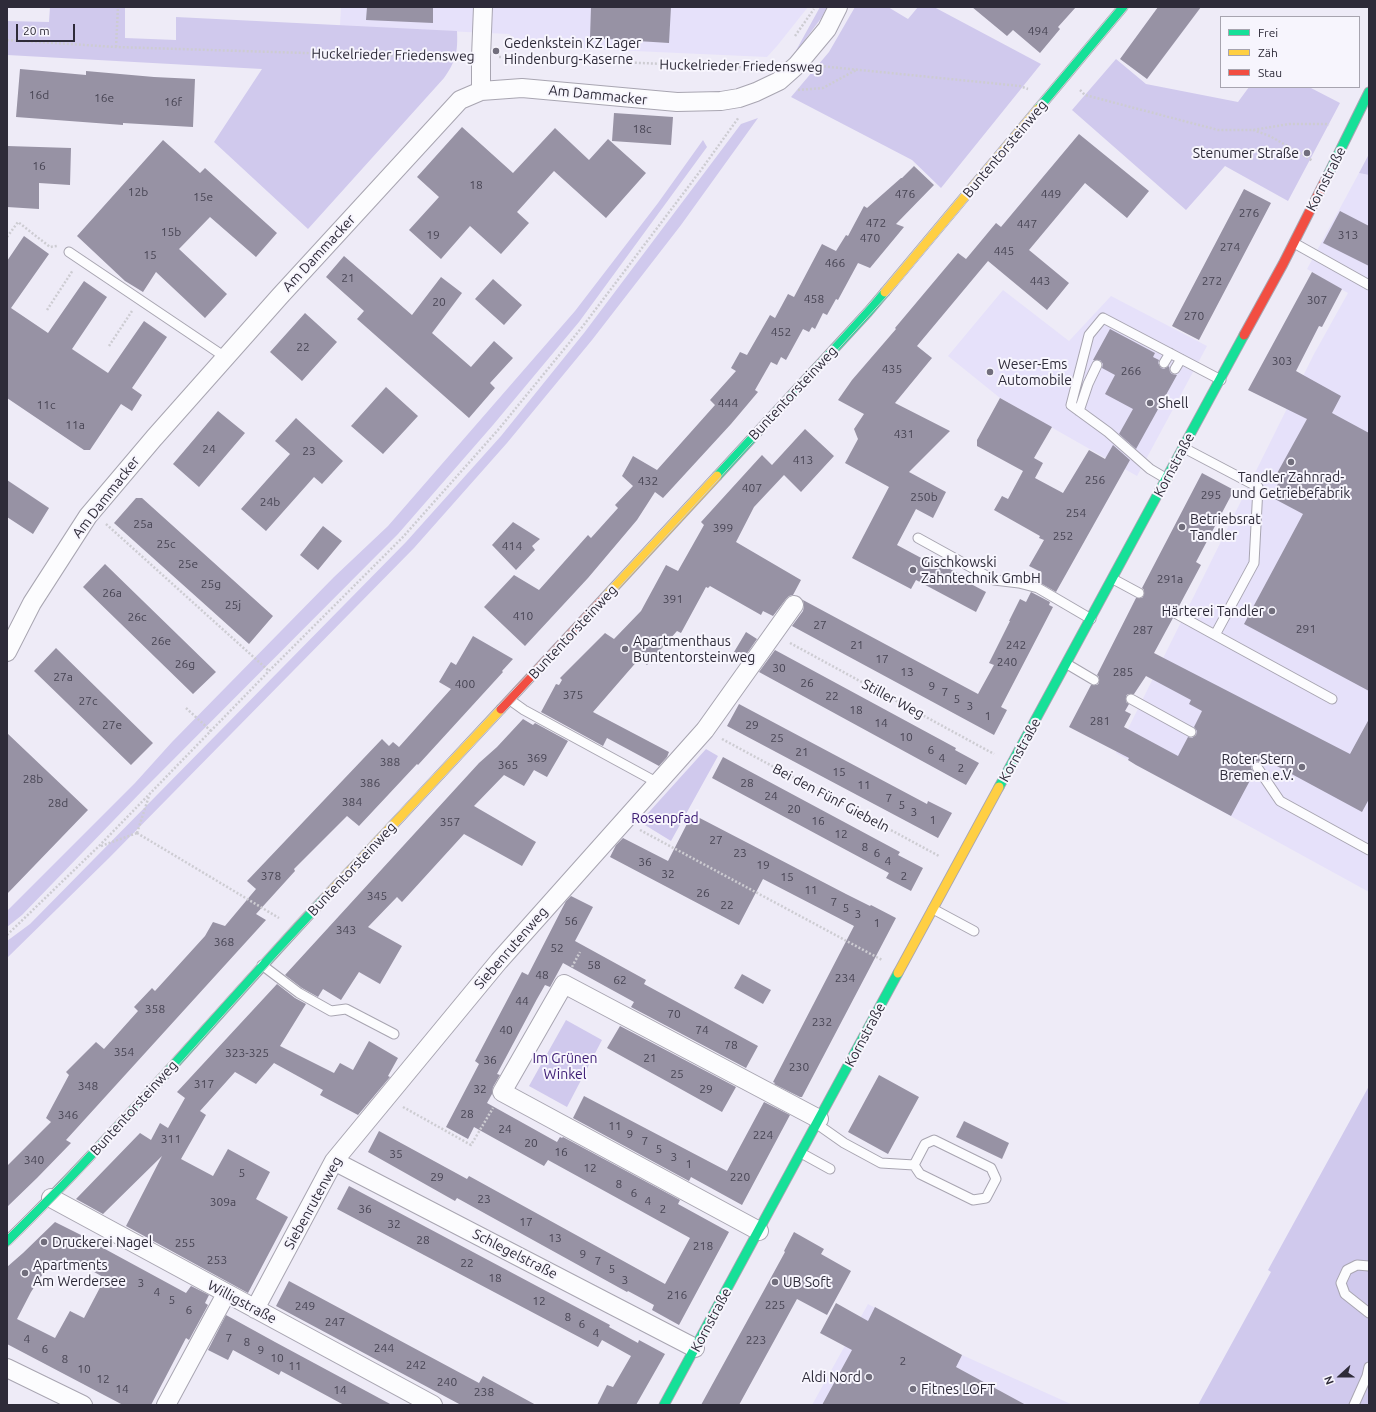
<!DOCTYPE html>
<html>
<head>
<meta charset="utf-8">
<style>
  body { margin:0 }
  #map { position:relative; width:1376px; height:1412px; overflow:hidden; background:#eeebf7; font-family:Ubuntu,sans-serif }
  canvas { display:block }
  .frame { position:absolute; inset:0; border:8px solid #2e2b39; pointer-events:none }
  .legend { position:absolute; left:1220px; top:16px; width:140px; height:72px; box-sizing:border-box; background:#f7f5fd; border:1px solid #a7a4af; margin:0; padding:5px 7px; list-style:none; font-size:12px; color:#2e2b39 }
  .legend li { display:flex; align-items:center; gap:8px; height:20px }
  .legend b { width:20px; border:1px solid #a7a4af }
  .north { position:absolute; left:1320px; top:1356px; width:40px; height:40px; -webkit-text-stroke:3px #f7f5fd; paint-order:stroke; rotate:249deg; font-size:11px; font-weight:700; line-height:16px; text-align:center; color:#2e2b39 }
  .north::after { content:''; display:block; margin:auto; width:14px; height:18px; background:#2e2b39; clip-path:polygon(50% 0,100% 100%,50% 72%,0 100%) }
  .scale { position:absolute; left:16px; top:24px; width:59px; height:18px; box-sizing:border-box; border:2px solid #2e2b39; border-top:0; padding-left:5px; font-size:12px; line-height:14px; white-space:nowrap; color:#2e2b39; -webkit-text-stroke:3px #f7f5fd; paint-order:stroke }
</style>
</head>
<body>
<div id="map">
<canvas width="1376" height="1412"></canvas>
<div class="frame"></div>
<ul class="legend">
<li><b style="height:5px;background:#16e098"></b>Frei</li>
<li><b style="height:5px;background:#ffcf43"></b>Zäh</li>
<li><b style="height:5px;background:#f24e42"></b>Stau</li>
</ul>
<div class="north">N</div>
<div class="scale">20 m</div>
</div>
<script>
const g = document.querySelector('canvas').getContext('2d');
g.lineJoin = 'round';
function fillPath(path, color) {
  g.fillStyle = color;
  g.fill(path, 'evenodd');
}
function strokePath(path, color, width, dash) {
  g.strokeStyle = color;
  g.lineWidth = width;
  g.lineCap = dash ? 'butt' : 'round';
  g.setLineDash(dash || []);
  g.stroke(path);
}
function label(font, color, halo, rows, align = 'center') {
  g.font = font + ' Ubuntu,sans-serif';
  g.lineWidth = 4;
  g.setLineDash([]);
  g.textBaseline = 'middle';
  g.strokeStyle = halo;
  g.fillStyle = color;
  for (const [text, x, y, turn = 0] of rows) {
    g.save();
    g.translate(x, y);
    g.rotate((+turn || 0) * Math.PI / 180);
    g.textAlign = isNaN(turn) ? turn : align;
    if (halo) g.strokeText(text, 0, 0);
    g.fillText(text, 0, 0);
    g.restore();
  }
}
fillPath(new Path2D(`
  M341,7h467l-31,39 -10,11 -243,-11 -15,-12 -169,-8z
  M1359,173l10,2v717l-253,-139 198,-399 34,-61 -41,-24z
  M1003,290l66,51 42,-45 96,50 -70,130 -137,-78 -52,-42z
  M868,1304l94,51 111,50h-261z`), '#e6e1fa');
fillPath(new Path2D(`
  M50,7h75v31l51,2v-23l281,14c1,21 -1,30 -13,47l-136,151 -94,-87 48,-73 -255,-14v-34l42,1z
  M820,7h7l-5,10 -29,39z
  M855,7h33l20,12 10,-12h16l107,57 -100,124 -29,-28 -121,-63 38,-45z
  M1116,59l30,25 92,18 11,-15h60l31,16 -52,98 -63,-35 -39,44 -114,-100z
  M758,118l-77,107 -89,115 -85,103 -93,105 -305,310 -102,100v-17l23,-17 376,-382 95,-106 83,-103 157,-209z
  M703,140l4,7 -128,175 -86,103 -95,109 -255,256 -121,125 -15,12v-16l128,-128 37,-41 162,-165 54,-51 187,-215 83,-108z
  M1369,154v21l-10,-2z
  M706,749l12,7 -47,85 -31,-19z
  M566,1020l36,20 -35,67 -38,-21z
  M1369,1086v319h-171l73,-133 -3,-2z`), '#d0c9ed');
fillPath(new Path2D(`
  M367,7h66v16l-67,-3z
  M591,7h80l-2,36 -79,-5z
  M972,7h104l-18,20 2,2 -20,24 -27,-23 -6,6z
  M1158,7h43l-54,72 -27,-20z
  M20,69l66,6v-4l68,6 41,2 -2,48 -70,-4v2l-107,-8z
  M614,113l59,4 -2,28 -59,-4z
  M462,127l51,46 42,-45 34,32 19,-21 38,34 -40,45 -52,-47 -37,41 12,11 -28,31 -31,-28 -29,33 -32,-29 30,-33 -22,-20z
  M1079,134l70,57 -22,27 -42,-35 -56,67 40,33 -22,27 -59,-49 -71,85 15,12 -37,45 55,28 -41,41 37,20 -13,26 -17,-9 -19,36 28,15 1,-4 46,25 -1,3 15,8 -10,20 -60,-32 -5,9 -59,-31 37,-71 -44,-24 13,-24 -4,-10 10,-15 -26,-14 14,-20 44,-51 -1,-1 63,-75 8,6 30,-36 5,4z
  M163,140l37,33 5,-5 72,65 -21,24 -46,-40 -31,32 48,45 -22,24 -49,-46 -13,20 -18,-11 -48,-45z
  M7,146l64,2 -1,37 -31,-2v26l-32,-2z
  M914,166l20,19 -38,39 8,3 -34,41 -12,-5 -20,37 -2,-1 -9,16 -4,-2 -8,16 -3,-2 -3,5 -6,-3 -17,31 -5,-3 -4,8 -6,-3 -16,28 3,2 -27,32 -68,74 -8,-6 -18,28 -49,58 -63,68 -41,-39 30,-32 25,15 49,-55 3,3 27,-30 -3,-3 18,-19 -11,-10 11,-20 24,14 58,-65 -5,-5 26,-29 -5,-3 9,-16 7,3 23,-40 5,3 13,-24 6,3 28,-53 14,7 10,-16 2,1 16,-30 3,2 34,-30h1z
  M1244,189l27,14 -72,137 -27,-14z
  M1340,211l29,15v40l-46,-23z
  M24,236l25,18 -38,54 37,25 36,-52 23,16 -35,52 36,24 36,-52 23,16 -35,51 10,7 -10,16 -11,-7 -31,46h-6l-77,-52v-137z
  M344,256l68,59 29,-38 21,16 -30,40 39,34 23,-26 19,17 -23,25 5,5 -26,30 -112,-99 7,-8 -38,-34z
  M1312,272l30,17 -20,38 -3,-1 -23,45 45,25 -9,17 37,20v258l-125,-67 59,-110 -32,-17 9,-17 -5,-3 32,-58 -59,-29z
  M493,279l29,26 -18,20 -29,-26z
  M305,313l32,29 -35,39 -32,-29z
  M1110,329l45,24 -2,4 6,3 -1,3 3,5 3,1 5,-3 1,6 2,2 5,1 -41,74 -17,-15 14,-25 -28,-15 10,-19 -13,-7 1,-4 -3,-4h-7z
  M386,387l32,29 -35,38 -32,-28z
  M1000,398l52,29 -18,31 9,5 -8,15 28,15 26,-43 16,9 8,-14 17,15 -74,132 -19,-11 4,-9 -12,-6 15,-26 -5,-2 1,-2 -46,-26 8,-14 6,3 15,-28 -46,-25v-6z
  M218,411l27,22 -46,54 -26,-23z
  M296,418l47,43 -21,23 -8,-7 -48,54 -25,-22 49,-55 -15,-13z
  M805,429l29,27 -33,36 -17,-17 -30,32 -18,35 65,38 -8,15 -4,1 -3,3 -13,17 -10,-5 -2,4 -51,-29 -2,2 -2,-1 -25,46 -4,-2 -30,34 -8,-6 -46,53 76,40 -2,5 -8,9 -52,-28 -4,8 -62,-34 15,-28 3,1 3,-5 -2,-2 45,-45 9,6 27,-28 25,-46 12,6 26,-46 -3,-3 61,-67 10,10z
  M1202,473l32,17 -38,72 5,3 -23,43h-6l-2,2v6l3,2 -19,35 196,101 19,-35v80l-7,13 -100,-54 -2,4 -4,-1 -4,3 -1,4 3,5 -23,43 -95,-51 -8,-5 1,-2 -60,-31 22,-42h6l2,-2v-6l-2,-2 39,-77h6l2,-3v-5l-2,-2zM1146,676l45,24 -2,4 13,7 -8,16 3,4 -1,4 -4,3 -4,-1 -10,19 -54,-29 7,-13 -6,-3 4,-7 -3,-2v-6l2,-2h6z
  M7,480l42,28 -16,26 -26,-17z
  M136,498h6l131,118 -24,28 -135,-121z
  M513,522l27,17 -8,7 3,4 -19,20 -24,-25z
  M323,526l19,15 -24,29 -18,-15z
  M105,564l111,108 -23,22 -110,-107z
  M1031,592l19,10 -1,3 4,2 -52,100 6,3 -13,25 -202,-109 11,-15 1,-5 -1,-6 175,94 16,-29 -5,-2 21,-42h-1l11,-22 6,3z
  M746,632l11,7 -16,23 -10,-5z
  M473,636l40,23 -11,12 1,1 -85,93 -1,-1 -58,62 -12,-10 -53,53 1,2 -39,43 10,6 -200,220 5,3 -34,35 -30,29v-41l44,-44 -5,-4 23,-43 -3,-3 30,-30 8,7 34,-38 -4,-4 18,-19 3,3 50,-55 8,-14 12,4 31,-37 -9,-8 135,-142 7,7 4,-4 6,5 52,-58 -12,-7 12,-20 5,3z
  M56,648l97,95 -22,22 -97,-94z
  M775,650l181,98 -1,2 24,13 -13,22 -207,-113z
  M739,704l188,100 1,-3 24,12 -14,25 -211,-112z
  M523,719l10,6 2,-2 33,18 -21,36 -13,-7 -10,16 -20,-11 -30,31 62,36 -14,24 -58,-32 -62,68 -5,-5 -29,30 34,19 -22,38 -21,-12 -18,28 -18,-11 -5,8 -16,-9 -17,-13 194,-212 18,-16z
  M7,733l81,77 -81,84z
  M723,757l177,95 -2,3 25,13 -12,23 -25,-13 3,-5 -177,-95z
  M692,814l154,80 24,12 1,-1 25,13 -94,179h-2l-26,-13 1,-1 -2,-1 81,-156 -91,-47 -24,46 -129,-68 6,-12 7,-7 45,23z
  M571,896l22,11 -18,34 71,39 -2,4 114,62 -12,22 -115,-61 3,-5 -71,-39 -13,24 -5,-2 -8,14 -40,75 3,1 -7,12 -1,7 -5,9 70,39 3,-5 2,1 1,-1 117,63 -2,4 51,28 -50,93 -27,-15 2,-5 -26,-14 -1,1 -170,-94 -2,3 -87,-49 11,-21 88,48 2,-3 196,108 25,-46 -142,-78 -4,6 -70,-39 -6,12 -22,-12 33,-63 -4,-3 47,-89 6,3 38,-74z
  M742,974l29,16 -8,14 -29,-16z
  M277,984l18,14 11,6 -26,42 54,27 6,-10 13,7 16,-29 29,17 -10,18 2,1 -32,38 -38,-20 3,-5 -49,-27 -18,21 -21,-12 -35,39 6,4 -25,44 32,17 15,-27 42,23 -14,27 32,18 -40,76 -122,-67 36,-70 -59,58 -27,-15 64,-66 11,7 9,-17 8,5 17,-30 -8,-6z
  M620,1026l116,61 -14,25 -115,-64z
  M879,1075l40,22 -31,57 -40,-22z
  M584,1096l143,75 37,-69 26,13 -48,90 -51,-28 -2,4 -116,-63z
  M964,1121l45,22 -7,16 -46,-22z
  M349,1186l261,139 -1,2 29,16 1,-3 26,14 -29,51h-39l10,-20 6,2 18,-31 -29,-16 -4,7 -261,-138z
  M55,1222l26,13v1l105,57 5,-7 18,9 -4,8 3,2 -19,35 -3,-2 -35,67h-28l-116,-61v-77l16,-14zM74,1261l31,17 -21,40 -14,-7 -15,27 -38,-19 14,-27 19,-29 17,9z
  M794,1232l30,17 -3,5 30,17 -24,44 -30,-16 -58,106h-38l84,-153 -1,-1z
  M289,1281l190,102 4,-7 53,29h-75l-185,-99z
  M836,1303l32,18 7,-14 87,48 -6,12 70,38h-204l30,-55 -32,-17z
  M226,1315l49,27 117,63h-48l-63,-34 -2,4 -46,-25 -5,10 -20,-10z`), '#9792a4');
const lane = new Path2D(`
  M1294,243l75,42
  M69,252l156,105
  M1164,363l6,-10
  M1175,369l6,-10
  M1079,411l9,-27 9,-19
  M1184,448l74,39 -4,76 -39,72 117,64
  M1167,479l-17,-10 -42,-37 -37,-27 18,-70 14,-17 118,62
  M918,538l76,42 25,3 19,5 53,31
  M1113,579l26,14
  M1175,613l40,22
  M1067,664l27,16
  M1131,699l60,33
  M510,700l14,10 134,73
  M1257,767l23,34 89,49
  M933,909l41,22
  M262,965l37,28 32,18 15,-2 48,25
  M817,1124l27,19 37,20 33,2 11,-21 9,-4 57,28 5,11 -10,19 -13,2 -53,-26 -6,-9
  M801,1153l29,16
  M1369,1266l-12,-1 -10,5 -6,13 4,11 24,19
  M1354,1405l13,-29 2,-9`);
const street = new Path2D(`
  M481,91v-34l2,-50
  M7,652l25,-49 56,-87 66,-78 126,-142 180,-196 21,-9 41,-3 155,14 44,-1 18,-3 17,-6 23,-11 18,-16 30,-36 11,-22
  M334,1161l361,187
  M51,1198l382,207
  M759,1231l-257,-139 62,-108 255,135
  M255,1309l79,-148 165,-200 206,-231 89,-125
  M7,1368l76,37
  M166,1405l60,-111`);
const fast = new Path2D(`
  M1038,109l85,-102
  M1328,175l41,-83
  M717,476l151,-164 17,-20
  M999,787l245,-452
  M7,1241c112,-109 212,-230 319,-344
  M664,1405l234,-432`);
const slow = new Path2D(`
  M885,292l153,-183
  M605,597l112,-121
  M326,897l175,-188
  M898,973l101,-186`);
const jam = new Path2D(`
  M1244,335l39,-71 45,-89
  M501,709l104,-112`);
strokePath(lane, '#a8a5b1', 11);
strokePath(street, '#a8a5b1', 20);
strokePath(fast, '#a8a5b1', 11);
strokePath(slow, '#a8a5b1', 11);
strokePath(jam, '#a8a5b1', 11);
strokePath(new Path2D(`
  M795,36l19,-27
  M7,40l109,7 346,11
  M116,47l2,-40
  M499,57l261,11
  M820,66l200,20 8,3
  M798,90l25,-2 33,-18
  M1080,90l5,5 133,35h35l36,-6h37l3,1
  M1253,130l17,6 43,25
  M7,237l11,-15 32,25 7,-1
  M47,310l26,-40
  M109,346l23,-35
  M106,524l163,147
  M790,643l204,111
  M186,708l25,23
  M722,739l217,117
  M640,830l242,130
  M137,833l142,85
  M137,833l12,-37
  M101,846l36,-13
  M7,935l92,-89 170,-175 133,-133 96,-108 85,-104 118,-156 38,-53
  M572,967l8,-15
  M403,1107l68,38 22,-37`), '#cdccd2', 2.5, [2, 2]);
strokePath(lane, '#fcfcfe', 9);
strokePath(street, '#fcfcfe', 18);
strokePath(fast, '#16e098', 9);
strokePath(slow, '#ffcf43', 9);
strokePath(jam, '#f24e42', 9);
strokePath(new Path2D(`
  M7,1235l54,-54 48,-52 194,-216 227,-241 311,-337 29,-32 247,-296
  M7,1248l48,-48 29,-30 194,-215 209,-224 412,-448 230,-276`), '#cdccd0', 1);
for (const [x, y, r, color] of [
  [496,51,4,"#716e7c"],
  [1307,153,4,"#716e7c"],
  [990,372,4,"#716e7c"],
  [1150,403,4,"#716e7c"],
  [1291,462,4,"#716e7c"],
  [1182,527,4,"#716e7c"],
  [913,570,4,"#716e7c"],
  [1272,611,4,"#716e7c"],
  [625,649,4,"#716e7c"],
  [1302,767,4,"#716e7c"],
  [44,1242,4,"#716e7c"],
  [25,1273,4,"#716e7c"],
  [775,1282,4,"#716e7c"],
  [869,1377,4,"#716e7c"],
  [913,1389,4,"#716e7c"]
]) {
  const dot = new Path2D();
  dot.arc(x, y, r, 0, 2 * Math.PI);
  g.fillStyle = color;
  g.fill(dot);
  strokePath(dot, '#f7f5fd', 1.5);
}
label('12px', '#484554', null, [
  ["494",1038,31],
  ["16d",39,95],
  ["16e",104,98],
  ["16f",173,102],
  ["18c",642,129],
  ["16",39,166],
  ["18",476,185],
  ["12b",138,192],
  ["476",905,194],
  ["449",1051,194],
  ["15e",203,197],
  ["276",1249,213],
  ["472",876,223],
  ["447",1027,224],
  ["15b",171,232],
  ["19",433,235],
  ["313",1348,235],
  ["470",870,238],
  ["274",1230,247],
  ["445",1004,251],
  ["15",150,255],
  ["466",835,263],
  ["21",348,278],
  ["443",1040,281],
  ["272",1212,281],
  ["458",814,299],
  ["307",1317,300],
  ["20",439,302],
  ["270",1194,316],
  ["452",781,332],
  ["22",303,347],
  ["303",1282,361],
  ["435",892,369],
  ["266",1131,371],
  ["444",728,403],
  ["11c",46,405],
  ["11a",75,425],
  ["431",904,434],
  ["24",209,449],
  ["23",309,451],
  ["413",803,460],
  ["256",1095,480],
  ["432",648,481],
  ["407",752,488],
  ["295",1211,495],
  ["250b",924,497],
  ["24b",270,502],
  ["254",1076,513],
  ["25a",143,524],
  ["399",723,528],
  ["252",1063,536],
  ["25c",166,544],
  ["414",512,546],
  ["25e",188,564],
  ["291a",1170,579],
  ["25g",211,584],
  ["26a",112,593],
  ["391",673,599],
  ["25j",233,605],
  ["410",523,616],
  ["26c",137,617],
  ["27",820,625],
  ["291",1306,629],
  ["287",1143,630],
  ["26e",161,641],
  ["21",857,645],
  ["242",1016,645],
  ["17",882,659],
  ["240",1007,662],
  ["26g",185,664],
  ["30",779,668],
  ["13",907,672],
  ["285",1123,672],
  ["27a",63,677],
  ["26",807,683],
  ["400",465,684],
  ["9",932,686],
  ["7",945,692],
  ["375",573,695],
  ["22",832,696],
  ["5",957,699],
  ["27c",88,701],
  ["3",970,706],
  ["18",856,710],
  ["1",988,716],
  ["281",1100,721],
  ["14",881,723],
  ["27e",112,725],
  ["29",752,725],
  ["10",906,737],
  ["25",777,738],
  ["6",931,750],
  ["21",802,752],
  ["369",537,758],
  ["4",942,758],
  ["388",390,762],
  ["365",508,765],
  ["2",961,768],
  ["15",839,772],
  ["28b",33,779],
  ["386",370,783],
  ["28",747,783],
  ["11",864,785],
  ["24",771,796],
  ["7",889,798],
  ["384",352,802],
  ["28d",58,803],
  ["5",902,805],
  ["20",794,809],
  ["3",914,812],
  ["1",933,820],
  ["16",818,821],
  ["357",450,822],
  ["12",841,834],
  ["27",716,840],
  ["8",865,847],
  ["23",740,853],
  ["6",877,853],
  ["4",888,861],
  ["36",645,862],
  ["19",763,865],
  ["32",668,874],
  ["378",271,876],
  ["2",904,876],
  ["15",787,877],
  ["11",811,890],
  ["26",703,893],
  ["345",377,896],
  ["7",834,902],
  ["22",727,905],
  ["5",846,908],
  ["3",858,914],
  ["56",571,921],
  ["1",877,923],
  ["343",346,930],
  ["368",224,942],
  ["52",557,948],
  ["58",594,965],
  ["48",542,975],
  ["234",845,978],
  ["62",620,980],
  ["44",522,1001],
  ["358",155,1009],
  ["70",674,1014],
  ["232",822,1022],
  ["40",506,1030],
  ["74",702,1030],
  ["78",731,1045],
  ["354",124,1052],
  ["323-325",247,1053],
  ["21",650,1058],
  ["36",490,1060],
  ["230",799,1067],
  ["25",677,1074],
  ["317",204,1084],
  ["348",88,1086],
  ["32",480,1089],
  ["29",706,1089],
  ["28",467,1114],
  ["346",68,1115],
  ["11",615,1126],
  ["24",505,1129],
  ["9",630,1134],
  ["224",763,1135],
  ["311",171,1139],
  ["7",645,1141],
  ["20",531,1143],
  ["5",659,1149],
  ["16",561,1152],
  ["35",396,1154],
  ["3",674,1157],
  ["340",34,1160],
  ["1",689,1164],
  ["12",590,1168],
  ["5",242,1173],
  ["29",437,1177],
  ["220",740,1177],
  ["8",619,1184],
  ["6",634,1193],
  ["23",484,1199],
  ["4",648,1201],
  ["309a",223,1202],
  ["36",365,1209],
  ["2",663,1209],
  ["17",526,1222],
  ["32",394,1224],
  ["13",555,1238],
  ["28",423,1240],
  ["255",185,1243],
  ["218",703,1246],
  ["9",583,1254],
  ["253",217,1260],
  ["7",598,1261],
  ["22",467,1263],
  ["5",612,1269],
  ["18",495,1278],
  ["3",625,1280],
  ["3",141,1283],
  ["4",157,1292],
  ["216",677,1295],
  ["5",172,1300],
  ["12",539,1301],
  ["225",775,1305],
  ["249",305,1306],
  ["6",189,1310],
  ["8",568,1317],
  ["247",335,1322],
  ["6",582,1324],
  ["4",596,1333],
  ["7",229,1338],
  ["4",27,1339],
  ["223",756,1340],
  ["8",247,1342],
  ["244",384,1348],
  ["6",45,1349],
  ["9",261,1350],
  ["10",277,1358],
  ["8",65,1359],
  ["2",903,1361],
  ["242",416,1365],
  ["11",295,1366],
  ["10",84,1369],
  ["12",103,1379],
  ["240",447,1382],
  ["14",122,1389],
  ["14",340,1390],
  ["238",484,1392]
]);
label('14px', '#2e2b39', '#f7f5fd', [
  ["Gedenkstein KZ Lager",504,43],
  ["Hindenburg-Kaserne",504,59],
  ["Stenumer Straße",1299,153,"right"],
  ["Weser-Ems",998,364],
  ["Automobile",998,380],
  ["Shell",1158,403],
  ["Tandler Zahnrad-",1291,477,"center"],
  ["und Getriebefabrik",1291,493,"center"],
  ["Betriebsrat",1190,519],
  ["Tandler",1190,535],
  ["Gischkowski",921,562],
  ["Zahntechnik GmbH",921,578],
  ["Härterei Tandler",1264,611,"right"],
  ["Apartmenthaus",633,641],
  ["Buntentorsteinweg",633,657],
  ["Roter Stern",1294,759,"right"],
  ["Bremen e.V.",1294,775,"right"],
  ["Druckerei Nagel",52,1242],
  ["Apartments",33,1265],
  ["Am Werdersee",33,1281],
  ["UB Soft",783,1282],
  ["Aldi Nord",861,1377,"right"],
  ["Fitnes LOFT",921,1389]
], 'left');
label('14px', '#2e2b39', '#f7f5fd', [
  ["Huckelrieder Friedensweg",393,55,1],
  ["Huckelrieder Friedensweg",741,66,1],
  ["Am Dammacker",598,95,6],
  ["Buntentorsteinweg",1005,149,-50],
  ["Kornstraße",1326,179,-63],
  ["Am Dammacker",319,253,-47],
  ["Buntentorsteinweg",793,393,-47],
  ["Kornstraße",1174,465,-62],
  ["Am Dammacker",106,497,-52],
  ["Buntentorsteinweg",573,632,-47],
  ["Stiller Weg",893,699,28],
  ["Kornstraße",1020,750,-61],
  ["Bei den Fünf Giebeln",831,798,28],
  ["Buntentorsteinweg",352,869,-47],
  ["Siebenrutenweg",511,948,-49],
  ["Kornstraße",865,1035,-62],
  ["Buntentorsteinweg",134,1108,-48],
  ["Siebenrutenweg",313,1203,-61],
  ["Schlegelstraße",515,1254,27],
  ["Willigstraße",242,1302,28],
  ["Kornstraße",711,1320,-62]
]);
label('14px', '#3a1972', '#f7f5fd', [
  ["Rosenpfad",665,818],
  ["Im Grünen",565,1058],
  ["Winkel",565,1074]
]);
</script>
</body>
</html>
